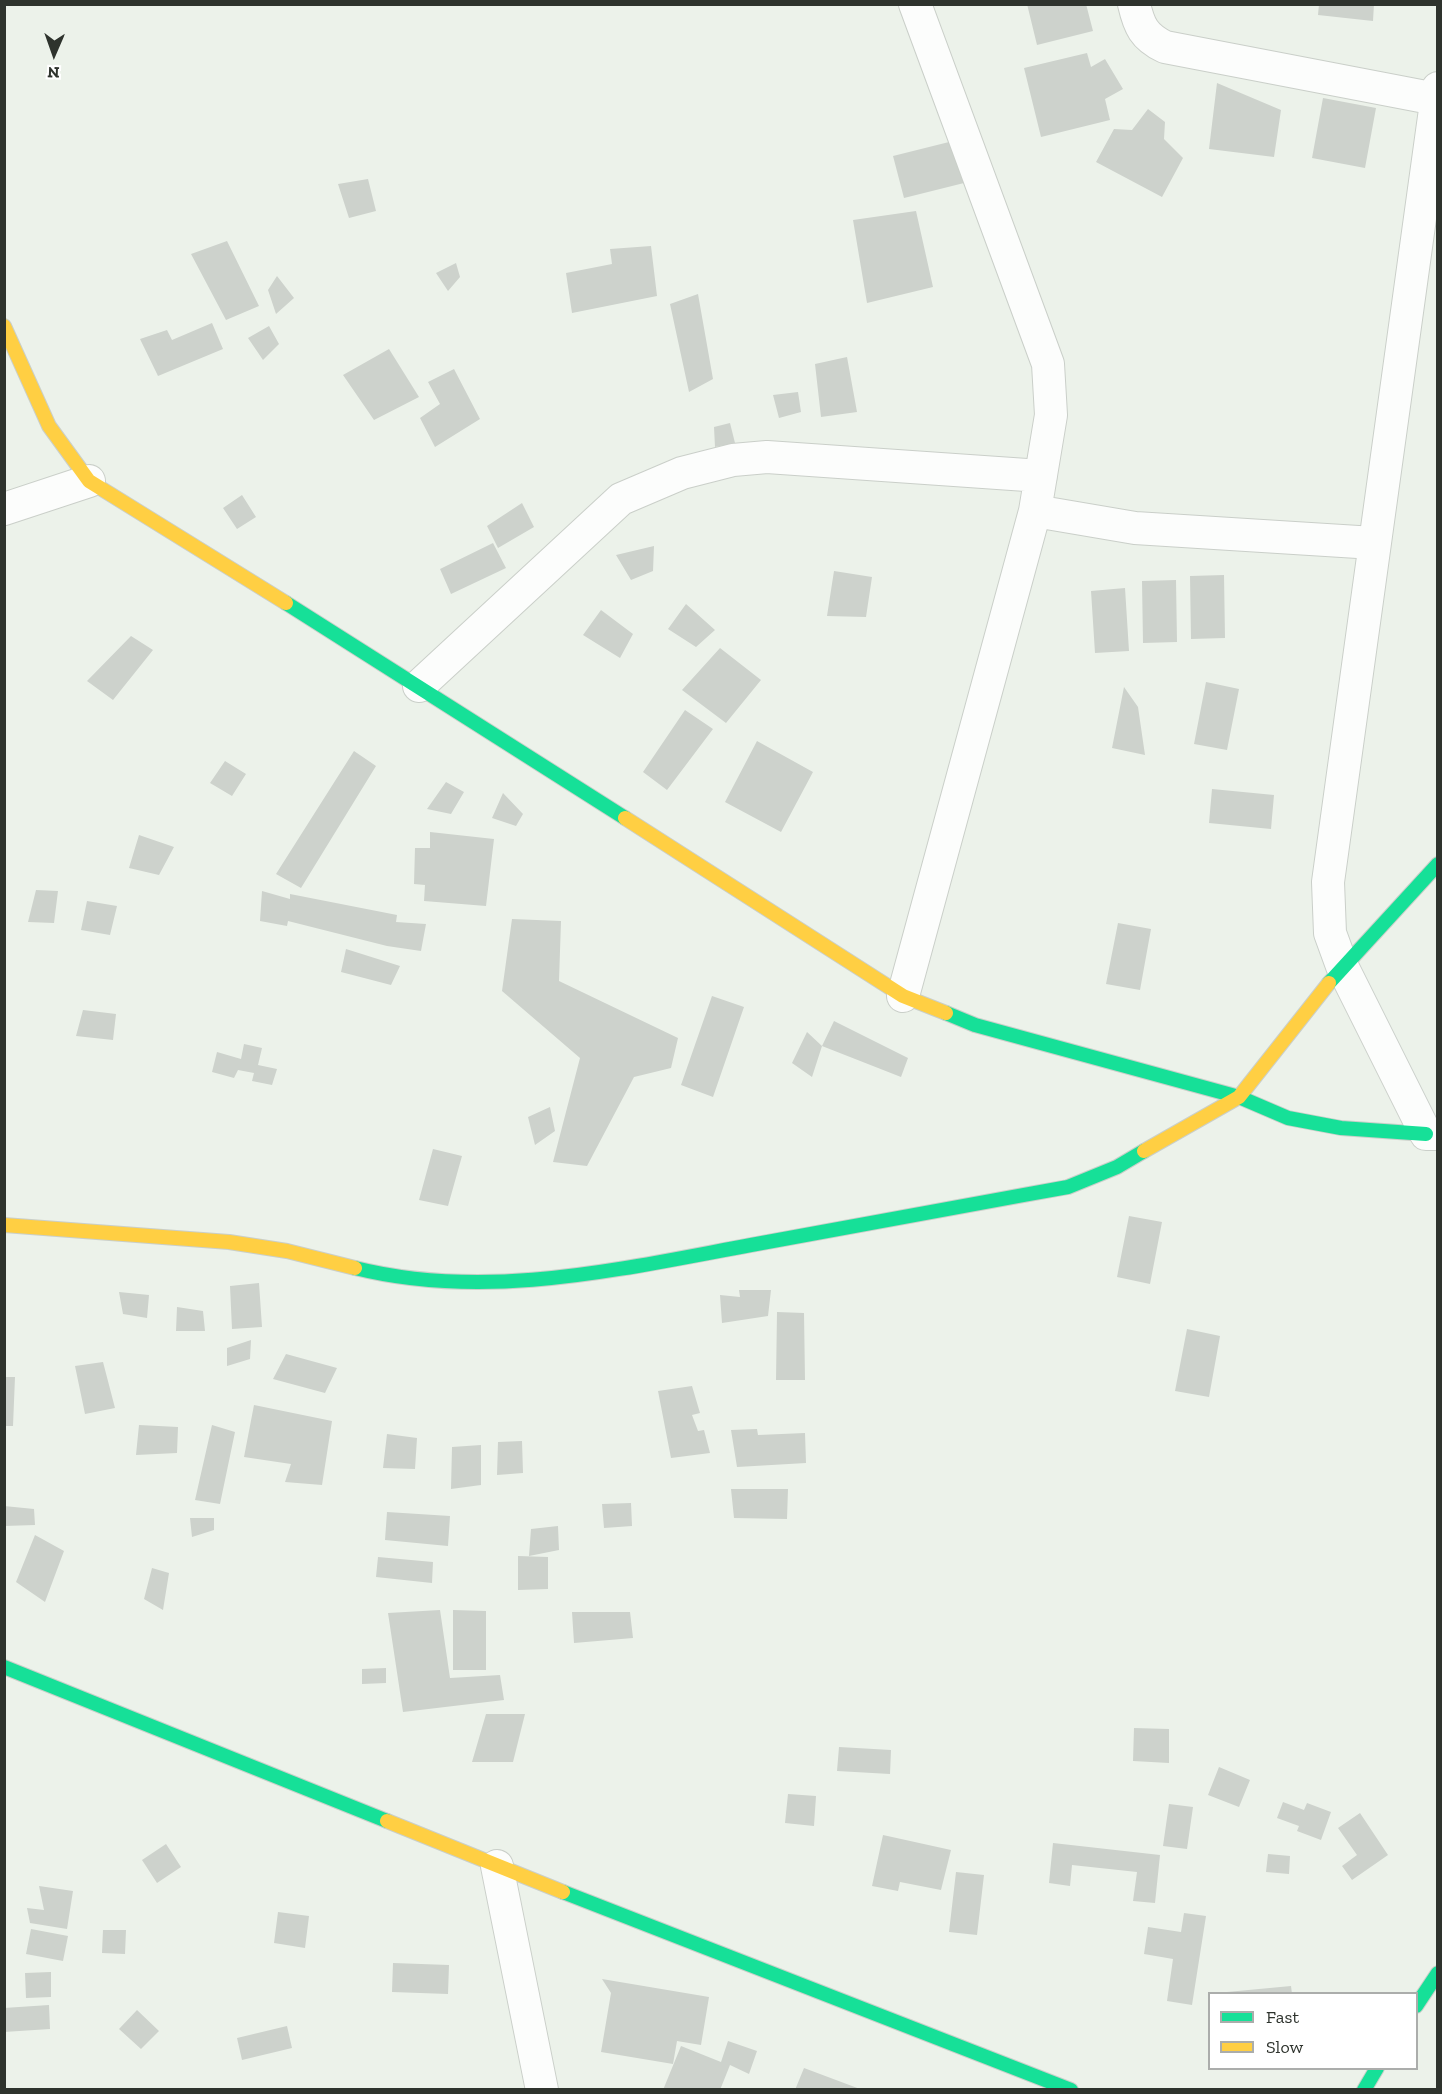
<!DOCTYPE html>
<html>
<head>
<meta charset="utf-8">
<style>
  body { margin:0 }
  #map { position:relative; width:1442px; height:2094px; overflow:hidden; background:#ecf2ea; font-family:"Zilla Slab",serif }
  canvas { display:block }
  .frame { position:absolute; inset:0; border:6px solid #2e332d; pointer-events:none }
  .legend { position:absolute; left:1208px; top:1992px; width:210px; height:78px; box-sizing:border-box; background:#fff; border:2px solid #abadab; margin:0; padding:8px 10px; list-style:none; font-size:18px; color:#2e332d }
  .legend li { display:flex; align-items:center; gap:12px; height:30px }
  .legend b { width:30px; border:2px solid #abadab }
  .north { position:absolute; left:24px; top:24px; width:60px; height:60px; -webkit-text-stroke:4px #fff; paint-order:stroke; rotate:182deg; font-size:16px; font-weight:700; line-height:24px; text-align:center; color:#2e332d }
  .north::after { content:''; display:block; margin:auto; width:21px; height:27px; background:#2e332d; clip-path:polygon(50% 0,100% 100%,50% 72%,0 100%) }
</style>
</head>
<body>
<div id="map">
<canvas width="1442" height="2094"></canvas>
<div class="frame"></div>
<ul class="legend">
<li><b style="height:8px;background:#16e098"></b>Fast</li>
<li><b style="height:8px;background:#ffcf43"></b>Slow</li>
</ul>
<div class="north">N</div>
</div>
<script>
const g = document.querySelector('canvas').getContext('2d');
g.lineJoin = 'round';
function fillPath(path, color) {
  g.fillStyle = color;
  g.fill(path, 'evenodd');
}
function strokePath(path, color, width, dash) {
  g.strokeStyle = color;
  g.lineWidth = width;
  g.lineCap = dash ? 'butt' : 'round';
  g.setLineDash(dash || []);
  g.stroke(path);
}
fillPath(new Path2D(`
  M1027,4h59l7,27 -56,14z
  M1319,4h55l-1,17 -55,-6z
  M1087,53l4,14 14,-8 18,30 -18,10 5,21 -69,17 -17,-69z
  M1217,83l64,27 -7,47 -65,-8z
  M1323,98l53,10 -11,60 -53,-10z
  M1148,109l17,13 -1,17 19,19 -21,39 -66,-35 18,-33 18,1z
  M953,141l11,42 -60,15 -11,-42z
  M368,179l8,32 -27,7 -11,-34z
  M916,211l17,76 -66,16 -14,-83z
  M227,241l32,65 -33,14 -35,-66z
  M651,246l6,50 -85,17 -6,-40 46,-9 -2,-15z
  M456,263l4,14 -12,14 -12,-18z
  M277,276l17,22 -18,16 -8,-24z
  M698,294l15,85 -24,13 -19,-88z
  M212,323l11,26 -65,27 -18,-37 27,-9 5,10z
  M269,326l10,18 -16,16 -15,-22z
  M389,349l30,48 -45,23 -31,-45z
  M847,357l10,55 -36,5 -6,-53z
  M454,369l26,50 -45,28 -15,-29 20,-14 -12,-22z
  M798,392l3,20 -22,6 -6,-23z
  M730,423l5,20 -20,4 -1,-20z
  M242,495l14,22 -19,12 -14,-21z
  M522,503l12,24 -36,21 -11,-22z
  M493,543l13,25 -55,26 -11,-25z
  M654,546l-1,25 -22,9 -15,-25z
  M834,571l38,6 -6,40 -39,-1z
  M1224,575l1,63 -34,1 -1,-63z
  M1176,580l1,62 -34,1 -1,-62z
  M1125,588l4,63 -34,2 -4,-62z
  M686,604l29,26 -19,17 -28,-18z
  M601,610l32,24 -13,24 -37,-23z
  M131,636l22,14 -40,50 -26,-19z
  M720,648l41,32 -35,43 -44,-33z
  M1206,682l33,7 -12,61 -33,-6z
  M1124,687l14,20 7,48 -33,-7z
  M685,710l28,19 -46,61 -24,-18z
  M757,741l56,31 -32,60 -56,-30z
  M354,751l22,15 -75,122 -25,-14z
  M225,761l21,13 -14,22 -22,-13z
  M446,782l18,10 -13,22 -24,-5z
  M1212,789l62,6 -3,34 -62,-6z
  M503,793l20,21 -7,12 -24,-8z
  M430,832l64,7 -8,67 -62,-5 1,-16 -11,-1 1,-36h15z
  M139,835l35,12 -15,28 -30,-7z
  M36,890l22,1 -4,32 -26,-1z
  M262,891l28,8v-5l107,21 -1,7 30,2 -5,27 -34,-5 -99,-25 -1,5 -27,-5z
  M87,901l30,5 -7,29 -29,-5z
  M512,919l49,2 -2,60 119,57 -7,30 -37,9 -47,89 -34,-4 27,-104 -78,-67z
  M1118,923l33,6 -11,61 -34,-6z
  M346,949l54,17 -9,19 -50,-13z
  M712,996l32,11 -31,90 -32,-12z
  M83,1010l33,4 -3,26 -37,-4z
  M834,1021l74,37 -7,19 -79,-31 -10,31 -20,-14 15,-31 15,14z
  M244,1044l18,4 -4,17 19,4 -5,16 -20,-4 2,-8 -16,-3 -4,8 -22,-6 5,-20 24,7z
  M550,1107l5,24 -20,14 -7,-28z
  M433,1149l29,7 -14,50 -29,-6z
  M1129,1216l33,6 -12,62 -33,-7z
  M259,1283l3,44 -30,2 -2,-43z
  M739,1290h32l-3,26 -46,7 -2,-28 20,2z
  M119,1292l30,3 -2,23 -24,-4z
  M177,1307l26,4 2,20h-29z
  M777,1312l27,1 1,67h-29z
  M1187,1329l33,7 -11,61 -34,-6z
  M251,1340l-1,19 -23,7v-18z
  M286,1354l51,14 -12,25 -52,-14z
  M103,1362l12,46 -30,6 -10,-48z
  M4,1377h11l-2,49h-9z
  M692,1386l8,27 -8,2 6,16 6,-1 6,23 -39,5 -13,-67z
  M254,1405l78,16 -10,64 -37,-3 6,-18 -47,-7z
  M139,1425l39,2 -1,26 -41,2z
  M212,1425l23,7 -15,72 -25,-4z
  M757,1429l1,6 47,-2 1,30 -69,4 -6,-37z
  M387,1434l30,4 -2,31 -32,-1z
  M522,1441l1,32 -26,2 1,-33z
  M481,1445v40l-30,4 1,-42z
  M731,1489h57l-1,30 -53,-1z
  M631,1503l1,23 -28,2 -2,-24z
  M4,1506l30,3 1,16 -31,1z
  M387,1512l63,4 -2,30 -63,-6z
  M190,1518h24v12l-22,7z
  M558,1526l1,24 -30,6 2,-27z
  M35,1535l29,16 -19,51 -29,-20z
  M518,1556l30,1v32l-30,1z
  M378,1557l55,5 -1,21 -56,-6z
  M152,1568l17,5 -6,37 -19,-11z
  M440,1610l10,68 50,-3 4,25 -101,12 -15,-99z
  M453,1610l33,1v59h-33z
  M572,1612h58l3,26 -59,5z
  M386,1668v15l-24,1v-15z
  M486,1714h39l-12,48h-41z
  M1134,1728l35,1v34l-36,-2z
  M839,1747l52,3 -1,24 -53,-3z
  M1219,1767l31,13 -11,27 -31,-12z
  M788,1794l28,2 -2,30 -29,-3z
  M1283,1802l21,8 3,-7 24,9 -10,28 -24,-9 2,-5 -22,-8z
  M1169,1804l24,3 -6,42 -24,-3z
  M1360,1813l28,42 -36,25 -10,-14 15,-11 -19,-27z
  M883,1835l68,15 -10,40 -41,-8 -2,9 -26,-5z
  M1053,1843l107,12 -5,48 -22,-2 4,-29 -65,-7 -2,21 -21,-3z
  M166,1844l15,23 -24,16 -15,-23z
  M1268,1854l22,2 -1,18 -23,-2z
  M956,1872l28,3 -7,60 -28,-3z
  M39,1886l34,5 -6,38 -37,-6 -3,-15 17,2z
  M278,1912l31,4 -4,32 -31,-5z
  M1184,1913l22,3 -14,89 -25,-4 6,-42 -29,-5 4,-27 33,5z
  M31,1929l37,7 -5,25 -37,-7z
  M103,1930h23l-1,24 -23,-1z
  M393,1963l56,2 -1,29 -56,-2z
  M51,1972v25l-25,1 -1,-25z
  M602,1979l107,18 -8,48 -24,-4 -4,23 -72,-12 10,-59z
  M1291,1986l1,8h-65v-2z
  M49,2005l1,24 -46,3v-24z
  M137,2010l22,21 -18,18 -22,-20z
  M287,2026l5,22 -50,12 -5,-22z
  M728,2041l29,10 -8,23 -19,-9 -10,25h-57l18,-44 40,16z
  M804,2068l56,21v1h-65z`), '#cdd2cc');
const street = new Path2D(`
  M1134,4c5,22 10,33 31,43l271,52
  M1438,88l-110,794 2,51 12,33 84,168h12
  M4,509l85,-28
  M1035,511l100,17 239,15
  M419,686l202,-187 61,-26 51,-13 34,-3 274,19
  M903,996l132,-485 16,-96 -3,-51 -133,-360
  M497,1866l45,224`);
const fast = new Path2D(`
  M286,603l339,215
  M1329,983l109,-119
  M946,1013l29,12 264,72 49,21 53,10 85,6
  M355,1268c132,33 265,1 396,-23 105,-19 211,-39 317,-58l49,-20 27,-16
  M4,1667l383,154
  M563,1892l508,198
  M1416,2006l22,-33
  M1364,2090l13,-22`);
const slow = new Path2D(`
  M4,326l45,100 40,55 197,122
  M625,818l278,178 43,17
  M1144,1151l95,-54 90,-114
  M4,1225l225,17 58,9 68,17
  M387,1821l176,71`);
strokePath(street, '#cacfc9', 34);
strokePath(fast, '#cacfc9', 16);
strokePath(slow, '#cacfc9', 16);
strokePath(street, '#fcfdfc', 32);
strokePath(fast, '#16e098', 14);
strokePath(slow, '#ffcf43', 14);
</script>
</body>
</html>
